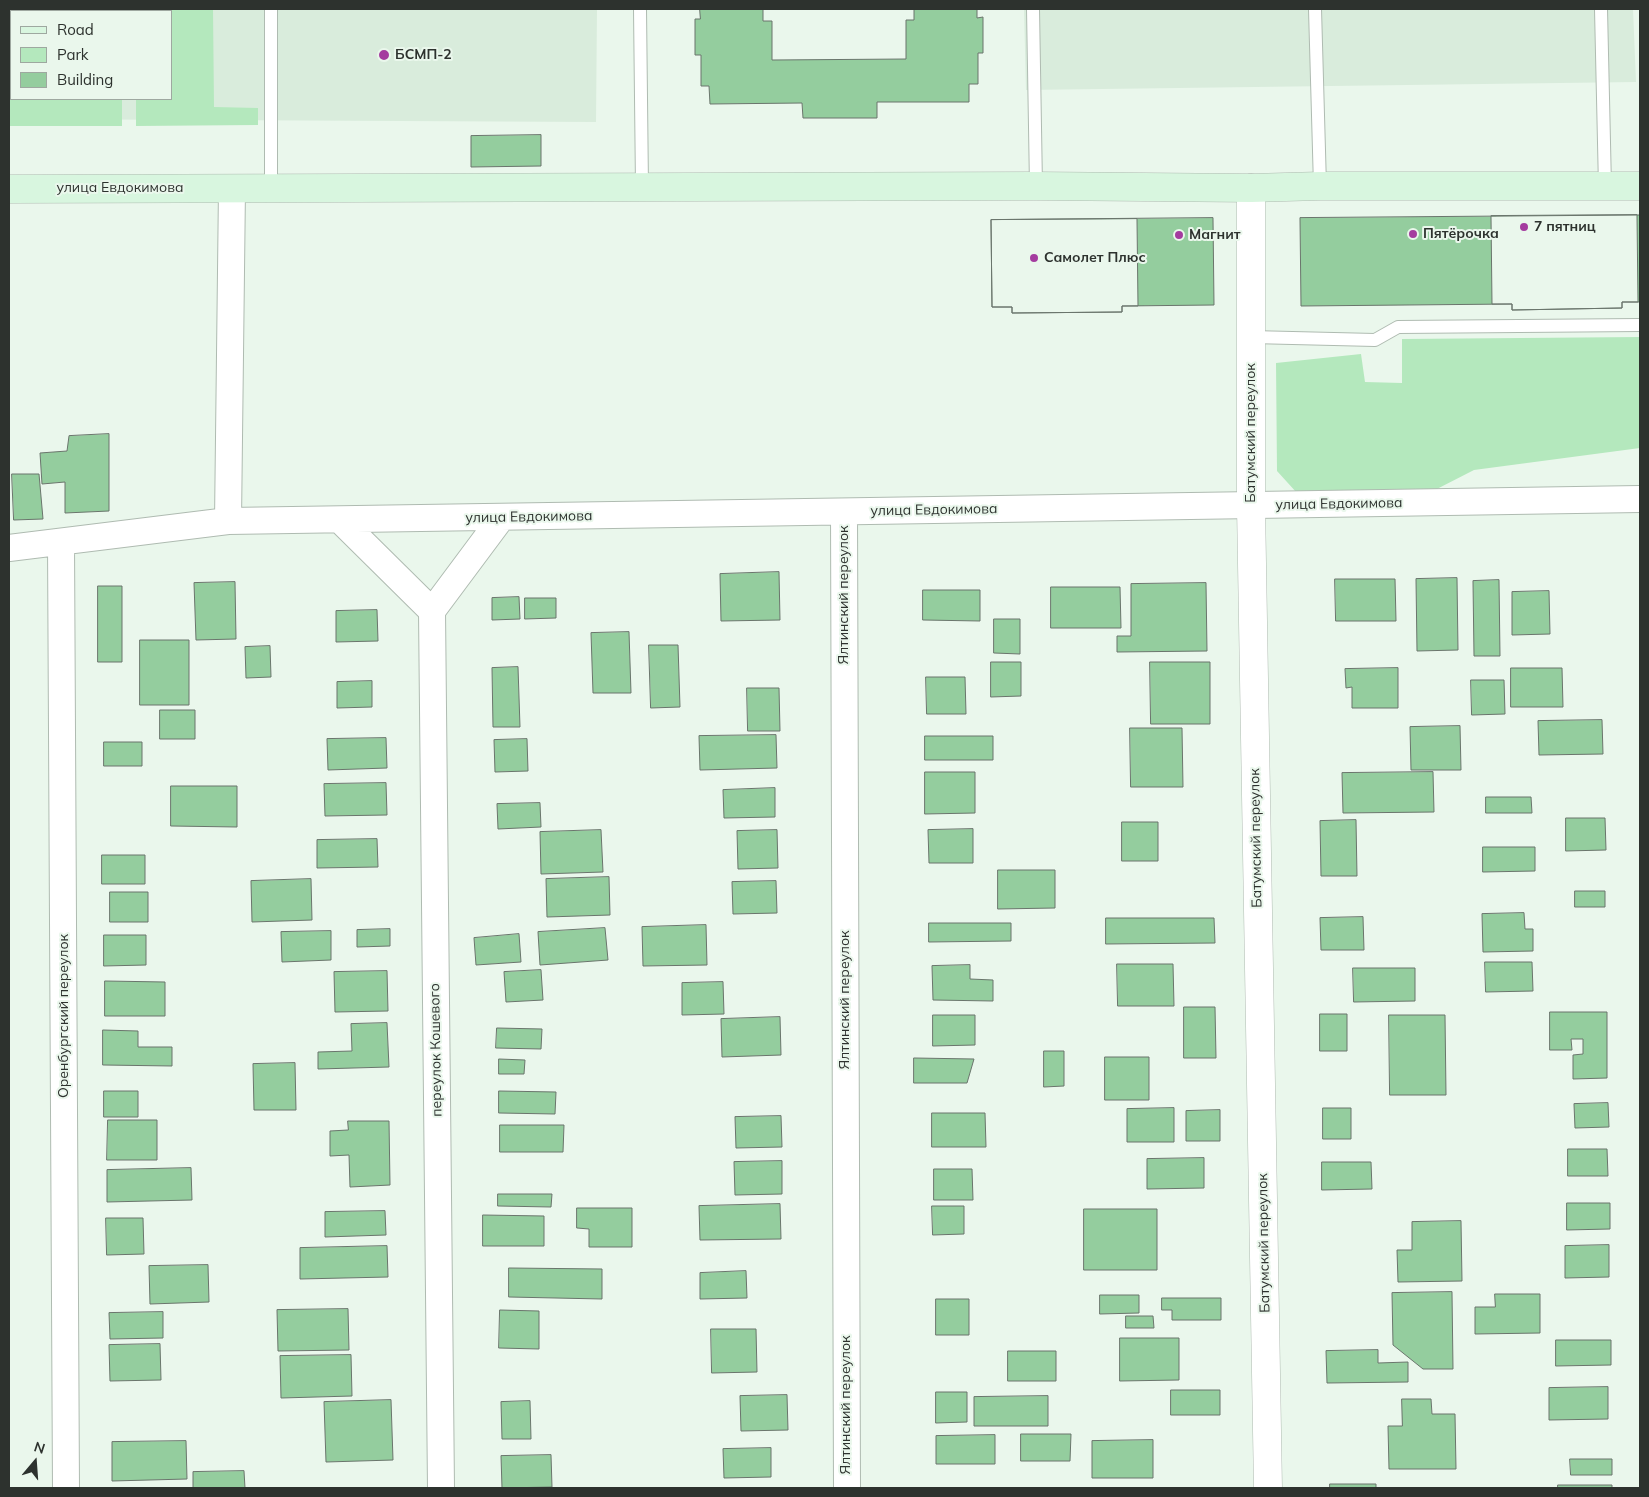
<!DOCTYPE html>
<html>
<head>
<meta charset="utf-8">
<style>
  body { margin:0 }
  #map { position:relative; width:1649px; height:1497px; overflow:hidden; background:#eaf7ec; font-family:Mulish,sans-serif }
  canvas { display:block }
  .frame { position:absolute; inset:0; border:10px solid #2d322e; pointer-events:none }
  .legend { position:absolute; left:10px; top:10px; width:162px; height:90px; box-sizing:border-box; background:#eaf7ec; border:1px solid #9ea8a0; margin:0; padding:6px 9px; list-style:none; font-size:15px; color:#2d322e }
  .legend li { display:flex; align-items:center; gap:10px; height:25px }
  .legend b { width:25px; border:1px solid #9ea8a0 }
  .north { position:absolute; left:10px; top:1437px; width:50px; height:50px; -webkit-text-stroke:4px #eaf7ec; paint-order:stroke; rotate:18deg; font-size:14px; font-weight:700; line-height:20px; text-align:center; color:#2d322e }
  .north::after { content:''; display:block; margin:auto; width:18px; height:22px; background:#2d322e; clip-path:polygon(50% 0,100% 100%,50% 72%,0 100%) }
</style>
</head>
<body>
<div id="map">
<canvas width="1649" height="1497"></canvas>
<div class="frame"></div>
<ul class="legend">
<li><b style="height:6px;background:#d8f6df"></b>Road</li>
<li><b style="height:14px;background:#b4e8bd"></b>Park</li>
<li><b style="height:14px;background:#94cd9e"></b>Building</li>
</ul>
<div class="north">N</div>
</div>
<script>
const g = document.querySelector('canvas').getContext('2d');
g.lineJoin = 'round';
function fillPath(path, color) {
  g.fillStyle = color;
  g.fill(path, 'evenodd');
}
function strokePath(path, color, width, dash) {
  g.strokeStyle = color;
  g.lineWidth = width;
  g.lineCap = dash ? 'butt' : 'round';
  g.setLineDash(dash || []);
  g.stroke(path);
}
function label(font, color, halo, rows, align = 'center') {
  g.font = font + ' Mulish,sans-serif';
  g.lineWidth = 4;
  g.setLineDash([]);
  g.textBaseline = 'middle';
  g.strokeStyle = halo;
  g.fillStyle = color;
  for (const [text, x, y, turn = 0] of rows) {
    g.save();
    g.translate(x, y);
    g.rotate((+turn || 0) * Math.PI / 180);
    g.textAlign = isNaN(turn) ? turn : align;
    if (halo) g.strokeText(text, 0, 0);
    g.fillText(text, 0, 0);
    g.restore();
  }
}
fillPath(new Path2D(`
  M9,9h588l-1,113 -587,-3zM11,11h160v88h-160z
  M1024,9h609l3,73 -610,8z`), '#d9ecdc');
fillPath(new Path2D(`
  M141,9h72l1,98 44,1v17l-122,1v-27h35v-88h-30z
  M9,15h2v84h111v27h-113z
  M1640,337v111l-166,22 -43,22 -134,1 -20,-22 -1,-108 85,-9 4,28 37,1v-44z`), '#b4e8bd');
const building = new Path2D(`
  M700,9h63v12h9v39l134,-1v-39h8v-11h63v9l6,-1v36h-5v31h-9v18h-92v16h-74l-1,-15 -92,1 -1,-18h-8v-31h-6v-36h5z
  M541,135v31l-70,1v-31z
  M1637,215h3v87h-18v6l-110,2v-6l-211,2 -1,-88z
  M1637,215l1,87h-16v6l-110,2v-6h-20l-1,-88z
  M1213,218l1,87 -92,1v6l-110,1v-6h-20l-1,-87z
  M1137,219l1,87h-16v6l-110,1v-6h-20l-1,-87z
  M109,434v77l-44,2v-31l-23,2 -2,-31 27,-2 2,-15z
  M12,474h27l4,45 -29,1z
  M779,572l1,48 -59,1 -1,-47z
  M1457,578l1,72 -41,1 -1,-72z
  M1335,579h60l1,42h-60z
  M1499,580l1,76h-26l-1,-75z
  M235,582l1,57 -40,1 -2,-57z
  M1206,583l1,68 -90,1v-16h14v-52z
  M98,586h24v76h-24z
  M1051,587h69l1,41h-70z
  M923,590h57v31l-57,-1z
  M1549,591l1,43 -38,1v-43z
  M519,597l1,22 -28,1v-22z
  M525,598h31v20l-31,1z
  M377,610l1,31 -42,1v-31z
  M994,619h26v35l-26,-1z
  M629,632l2,61h-38l-2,-60z
  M140,640h49v65h-49z
  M649,645h29l2,62 -29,1z
  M270,646l1,31 -25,1 -1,-31z
  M991,662h30v34l-30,1z
  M1150,662h60v62h-59z
  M518,667l2,60h-27l-1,-59z
  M1398,668v40h-46v-21l-6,1 -1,-19z
  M1511,668h51l1,39h-52z
  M926,677h39l1,37h-39z
  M1471,680h33l1,34 -33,1z
  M372,681v26l-35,1v-26z
  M747,688h32l1,43h-32z
  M160,710h35v29h-35z
  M1602,720l1,34 -64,1 -1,-34z
  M1460,726l1,44h-50l-1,-43z
  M1130,728h52l1,59h-52z
  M776,735l1,33 -77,2 -1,-34z
  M925,736h68v24h-68z
  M386,738l1,30 -59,2 -1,-31z
  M527,739l1,32 -33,1 -1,-32z
  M104,742h38v24h-38z
  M925,772h50v41l-50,1z
  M1433,772l1,40 -91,1 -1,-40z
  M386,783l1,32 -62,1 -1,-32z
  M171,786h66v41l-66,-1z
  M775,788v29l-51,1 -1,-28z
  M1486,797h45l1,16h-46z
  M540,803l1,24 -43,2 -1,-25z
  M1566,818h39l1,32 -40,1z
  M1356,820l1,56h-36l-1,-55z
  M1122,822h36v39h-36z
  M973,829v34h-44l-1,-33z
  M601,830l2,42 -62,2 -1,-42z
  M777,830l1,38 -40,1 -1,-38z
  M377,839l1,28 -61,1v-28z
  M1483,847h52v24l-52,1z
  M102,855h43v29h-43z
  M998,870h57v38l-57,1z
  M609,877l1,38 -63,2 -1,-38z
  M311,879l1,41 -60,2 -1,-41z
  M776,881l1,32 -44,1 -1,-32z
  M1575,891h30v16h-30z
  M110,892h38v30h-38z
  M1524,913l1,16h8v22l-50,1 -1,-38z
  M1363,917l1,33h-43l-1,-32z
  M1106,918h108l1,25 -109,1z
  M929,923h82v18l-82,1z
  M706,925l1,40 -64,1 -1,-39z
  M605,928l3,32 -68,5 -2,-33z
  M390,929v17l-33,1v-17z
  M331,931v29l-49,2 -1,-30z
  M519,934l2,28 -45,3 -2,-27z
  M104,935h42v30l-42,1z
  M1485,962h47l1,29 -47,1z
  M1117,964h56l1,42h-56z
  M970,965v14l23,1v21l-60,-1 -1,-34z
  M1353,968h62v33l-61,1z
  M541,970l2,30 -37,2 -2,-30z
  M387,971l1,40 -53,1 -1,-40z
  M105,981l60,1v34h-60z
  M723,982l1,32 -42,1v-32z
  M1184,1007h31l1,51h-32z
  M1550,1012h57v66l-34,1v-24l10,-1v-15h-12l1,11h-22z
  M1320,1014h27v37h-27z
  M933,1015h42v30l-42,1z
  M1389,1015h56l1,80h-56z
  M780,1017l1,38 -59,2 -1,-38z
  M387,1023l2,44 -71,2v-17l34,-1 -1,-27z
  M497,1028l45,1 -1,20 -45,-1z
  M103,1030l35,1v16h34v19l-69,-1z
  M1044,1051h20v35l-20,1z
  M1105,1057h44v43h-44z
  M914,1058l60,1 -7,24h-53z
  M499,1059l26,1 -1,14h-25z
  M295,1063l1,47h-42l-1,-46z
  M104,1091h34v26h-34z
  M499,1091l57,1 -1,22 -56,-1z
  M1608,1103l1,24 -34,1 -1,-24z
  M1174,1108v34h-47v-33z
  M1323,1108h28v31h-28z
  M1220,1110v31h-34v-30z
  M932,1113h53l1,34h-54z
  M781,1116l1,31 -46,1 -1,-31z
  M108,1120h49v40h-50z
  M348,1121h41l1,64 -40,2 -1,-32 -19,1v-25l18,-1z
  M500,1125h64l-1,27h-63z
  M1568,1149h39l1,27h-40z
  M1204,1158v30l-57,1v-30z
  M782,1161v33l-47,1 -1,-33z
  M1322,1162h49l1,27 -50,1z
  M191,1168l1,32 -85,2v-32z
  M934,1169h38l1,31h-39z
  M498,1194h54l-1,13 -53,-1z
  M1567,1203h43v26l-43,1z
  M780,1204l1,35 -81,1 -1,-34z
  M932,1206h32v28l-31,1z
  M577,1208h55v39h-43v-18l-12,-1z
  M1084,1209h73v61h-73z
  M385,1211l1,24 -61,2v-25z
  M483,1215l61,1v30h-61z
  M106,1218h37l1,36 -37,1z
  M1461,1221l1,60 -64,1 -1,-32h15v-28z
  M1609,1245v32l-44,1v-32z
  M387,1246l1,31 -88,2v-31z
  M208,1265l1,37 -59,2 -1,-38z
  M509,1268l93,1v30l-93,-2z
  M746,1271l1,27 -47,1v-26z
  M1452,1292l1,77h-30l-30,-24 -1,-52z
  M1495,1294h45v39l-65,1v-27h20z
  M1100,1295h39v18l-39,1z
  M1162,1298h59v22h-49v-10h-10z
  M936,1299h33v36h-33z
  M348,1309l1,41 -71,1 -1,-41z
  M500,1310l39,1v38l-40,-1z
  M163,1312v26l-53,1 -1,-26z
  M1126,1316h27l1,12h-28z
  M711,1329h45l1,43 -45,1z
  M1120,1338h59v42l-59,1z
  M1556,1340h55v25l-55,1z
  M160,1344l1,36 -51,1 -1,-36z
  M1378,1350v13l30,-1v20l-81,1 -1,-32z
  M1008,1351h48v30h-48z
  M351,1355l1,41 -71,2 -1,-42z
  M1608,1387v32l-59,1v-32z
  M1171,1390h49v25h-49z
  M936,1392h31v30l-31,1z
  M787,1395l1,35 -47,1 -1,-35z
  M1048,1396v30h-74v-29z
  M1402,1399h29l1,15h23l1,55h-67l-1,-43h14z
  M391,1400l2,60 -67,2 -2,-60z
  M530,1401l1,38h-29l-1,-37z
  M1021,1434h50l-1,27h-49z
  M995,1435v29h-59v-28z
  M1153,1440v38h-61v-37z
  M186,1441l1,38 -75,2v-39z
  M771,1448v29l-47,1 -1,-29z
  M551,1455l1,32 -50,1 -1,-32z
  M1570,1459h42v16h-41z
  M244,1471l1,17h-52v-16z
  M1330,1484h46v4h-46z
  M1558,1485h54v3h-54z`);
fillPath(building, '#94cd9e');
strokePath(building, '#6a756c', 1);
const service = new Path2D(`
  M271,9v179
  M640,9l2,178
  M1033,9l3,177
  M1315,9l5,177
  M1601,9l4,178
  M1251,337l124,3 23,-13 242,-2`);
const minor = new Path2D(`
  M844,512l3,976
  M340,520l92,91 70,-94
  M228,521l4,-333
  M61,543l5,945
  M9,548l219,-27 1412,-22
  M432,611l9,877`);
const tertiary = new Path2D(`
  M1251,188v318l17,982`);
const secondary = new Path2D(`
  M9,189l1027,-3 215,2 69,-2h320`);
strokePath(service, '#afbbb1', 14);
strokePath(minor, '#afbbb1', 28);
strokePath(tertiary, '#afbbb1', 29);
strokePath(secondary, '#afbbb1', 29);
strokePath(service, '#fff', 12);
strokePath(minor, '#fff', 26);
strokePath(tertiary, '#fff', 28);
strokePath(secondary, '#d8f6df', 28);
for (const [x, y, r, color] of [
  [384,55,6,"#a43c9f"],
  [1524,227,5,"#a43c9f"],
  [1413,234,5,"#a43c9f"],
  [1179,235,5,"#a43c9f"],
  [1034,258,5,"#a43c9f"]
]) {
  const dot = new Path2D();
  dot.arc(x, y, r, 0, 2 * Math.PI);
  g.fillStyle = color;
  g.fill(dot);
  strokePath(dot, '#eaf7ec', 2);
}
label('bold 14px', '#2d322e', '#eaf7ec', [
  ["БСМП-2",395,55],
  ["7 пятниц",1534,227],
  ["Пятёрочка",1423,234],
  ["Магнит",1189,235],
  ["Самолет Плюс",1044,258]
], 'left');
label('14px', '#2d322e', '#eaf7ec', [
  ["улица Евдокимова",120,188],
  ["Батумский переулок",1251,433,-90],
  ["улица Евдокимова",1339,504,-1],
  ["улица Евдокимова",934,510,-1],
  ["улица Евдокимова",529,517,-1],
  ["Ялтинский переулок",844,595,-90],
  ["Батумский переулок",1256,838,-91],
  ["Ялтинский переулок",845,1000,-90],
  ["Оренбургский переулок",64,1016,-90],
  ["переулок Кошевого",436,1050,-91],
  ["Батумский переулок",1264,1243,-91],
  ["Ялтинский переулок",846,1405,-90]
]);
</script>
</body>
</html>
